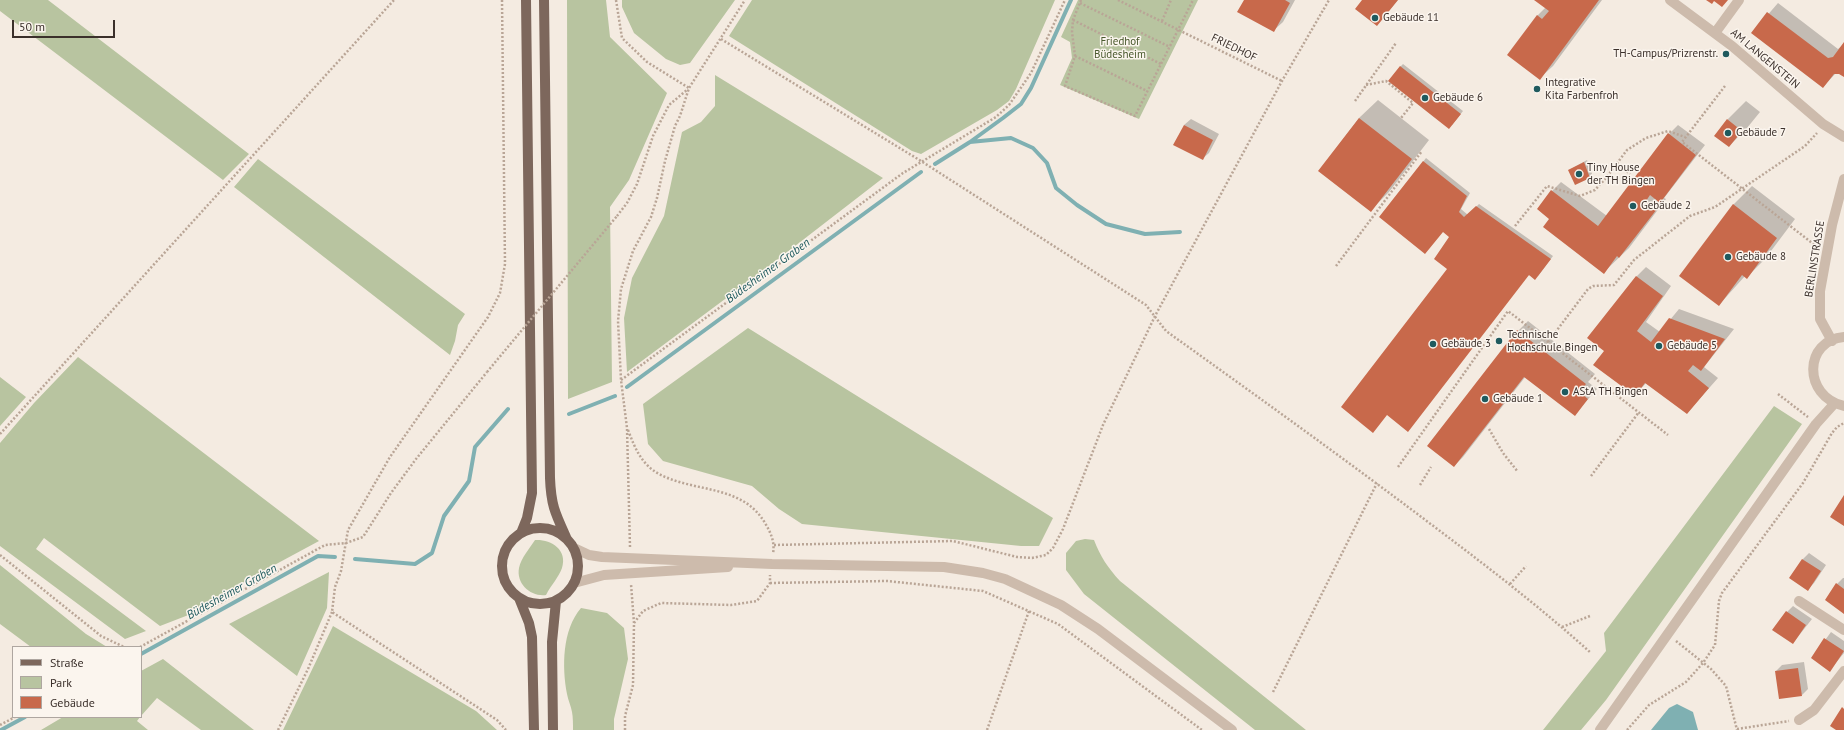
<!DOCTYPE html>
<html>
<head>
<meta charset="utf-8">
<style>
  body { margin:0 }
  #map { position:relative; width:1844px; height:730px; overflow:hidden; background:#f4ebe1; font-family:"PT Sans",sans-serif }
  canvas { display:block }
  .legend { position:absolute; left:12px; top:646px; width:130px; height:72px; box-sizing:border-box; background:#fbf5ee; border:1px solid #aea6a0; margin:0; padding:5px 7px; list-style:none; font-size:12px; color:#3b302b }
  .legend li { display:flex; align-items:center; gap:8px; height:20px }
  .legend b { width:20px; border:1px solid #aea6a0 }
  .scale { position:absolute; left:12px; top:20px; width:103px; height:18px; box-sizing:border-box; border:2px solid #3b302b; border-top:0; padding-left:5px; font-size:12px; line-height:14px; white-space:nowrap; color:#3b302b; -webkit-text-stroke:3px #fbf5ee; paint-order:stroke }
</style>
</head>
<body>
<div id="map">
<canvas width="1844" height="730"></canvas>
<ul class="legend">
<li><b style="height:5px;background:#7d675c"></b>Straße</li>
<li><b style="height:11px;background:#b8c4a0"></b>Park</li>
<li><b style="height:11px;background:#c8694b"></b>Gebäude</li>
</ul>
<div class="scale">50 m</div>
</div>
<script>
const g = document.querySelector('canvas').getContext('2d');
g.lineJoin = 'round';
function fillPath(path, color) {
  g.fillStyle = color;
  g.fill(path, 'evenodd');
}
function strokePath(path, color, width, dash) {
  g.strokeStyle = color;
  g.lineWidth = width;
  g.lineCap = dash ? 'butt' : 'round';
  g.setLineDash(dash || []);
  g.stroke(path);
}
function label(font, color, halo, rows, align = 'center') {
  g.font = font + ' "PT Sans",sans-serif';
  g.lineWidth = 3;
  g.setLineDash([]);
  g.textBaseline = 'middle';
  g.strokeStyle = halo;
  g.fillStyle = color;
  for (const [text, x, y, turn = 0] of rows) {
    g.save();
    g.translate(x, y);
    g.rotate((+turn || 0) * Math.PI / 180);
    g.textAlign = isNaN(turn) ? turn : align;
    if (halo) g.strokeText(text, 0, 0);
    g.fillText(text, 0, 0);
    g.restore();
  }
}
fillPath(new Path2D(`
  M0,0h48l201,154 -26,26 -223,-169z
  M567,0h39l4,37 57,56 -38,87 -19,27 2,175 -44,17z
  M622,0h113l-45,63 -10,2 -14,-6 -32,-26 -12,-26z
  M752,0h303l-39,89 -7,12 -12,9 -76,44 -9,-3 -183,-115z
  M1078,0h120l-59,119 -79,-34 12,-27 -2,-16 -9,-5z
  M715,75l168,103 -119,92 -137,102 -3,-54 8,-40 32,-62 18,-84 19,-10 14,-16z
  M258,159l207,155 -7,11 -3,16 -5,14 -216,-168z
  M748,328l305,190 -14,28h-18l-219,-22 -23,-15 -27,-23 -89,-25 -15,-17 -5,-40z
  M78,357l241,184 -65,35 -63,38 -31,12 -116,-88 -8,11 110,82 -21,8 -125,-93v-103l34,-40z
  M0,377l26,20 -26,29z
  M1774,406l28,18 -196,276 -25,30h-38l63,-79 -2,-18z
  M1085,539l9,1c6,16 14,28 26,41l186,149h-51l-171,-136 -18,-24v-17l10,-12z
  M535,540c15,-1 33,9 27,28 -3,9 -11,17 -16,27 -15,2 -30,-11 -27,-27 2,-10 11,-20 16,-28z
  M0,565l86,69 21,13h-76l-31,-23z
  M329,572l-2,36 -30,68 -68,-52z
  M581,608l26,5 17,15 4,31 -14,60v11h-41c0,-6 0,-13 -1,-18 -1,-6 -4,-12 -5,-18 -5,-27 -5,-64 14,-86z
  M333,626l143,85 21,19h-214z
  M163,659l91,71h-53l-44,-32 -16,18v-45z
  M63,717h77l-3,4 11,9h-107z`), '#b8c4a0');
fillPath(new Path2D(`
  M1677,704l16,8 5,18h-47l18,-22z`), '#7fb0b2');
fillPath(new Path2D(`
  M1245,0h50l-12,22 -10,9z
  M1363,0h35l-21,25z
  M1536,0h66l-49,66 -13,12 -3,-62 9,-9z
  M1778,3l60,46 6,-5v32l-5,-3h-3l-13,14 -71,-54z
  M1403,64l60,47 -11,14 -52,-58z
  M1378,100l51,40 -40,52 -18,18 -52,-39 40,-53z
  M1746,101l14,11 -13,16 -18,18 -1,-27z
  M1191,119l28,15 -10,19 -7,6 -18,-34z
  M1678,125l27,20 -41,53 2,1 -37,49 -25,24 -54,-53 2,-28 9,-9 46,34 62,-82z
  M1426,158l44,35 -9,16 7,6 11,-11 74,52 -15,20 -89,-7 1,-32 -7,-6 -62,-14z
  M1587,160l5,14 -3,3 -20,-7z
  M1752,186l43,33 -30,40 -18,18 -2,-1 -26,29 14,-100z
  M1646,267l25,19 -25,36 14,10 19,-23 55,20 -30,38 14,11 -31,35 -40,-31 -12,13 -30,-44 -17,-13 49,-62z
  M1528,321l67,53 -7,8 9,7 -22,25 -49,-38 -63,81 -9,9 -26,-20 90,-115z
  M1809,553l17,12 -12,18 -6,6 -18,-11 13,-19z
  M1843,578h1v34l-7,-28z
  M1793,606l19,13 -19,24 -6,-31z
  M1831,632l13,9v12l-14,17 -18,-12z
  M1804,662l4,27 -6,6 -26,-24 6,-6z`), '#0003');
strokePath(new Path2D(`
  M970,142l41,-4 22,10 14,15 9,25 21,17 29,19 39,10 35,-2
  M935,164l35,-22 33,-24 18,-14 10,-16 40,-88
  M627,387l294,-215
  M569,414l46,-18
  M355,559l60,5 17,-11 12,-37 25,-35 6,-34 33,-38
  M141,654l177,-98 17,1
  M1,730l24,-13`), '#7fb0b2', 4);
fillPath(new Path2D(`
  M1244,0h41l5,3 -16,29 -37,-20z
  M1362,0h36l-21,26 -22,-17z
  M1534,0h65l-59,80 -33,-25 30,-40 5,4 7,-8z
  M1706,0h22l-6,7 -8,-6 -2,3z
  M1767,12l61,46 5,-1 11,-15v35l-5,-3h-5l-11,14 -72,-55z
  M1400,66l61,48 -12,15 -61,-48z
  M1359,118l53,41 -41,53 -53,-41z
  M1727,119l15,12 -13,16 -15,-11z
  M1184,125l29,15 -10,20 -30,-15z
  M1668,133l28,22 -36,48 -10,-8 -4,6 11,8 -38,49 -2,-2 -13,18 -61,-47 6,-8 -12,-10 14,-19 47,36z
  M1423,161l44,35 -8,16 5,5 12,-11 75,53 -16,21 -6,-5 -121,157 -21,-17 -14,18 -32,-26 106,-138 -13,-10 15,-22 -6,-5 -18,22 -46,-37z
  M1584,162l6,16 -15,7 -7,-15z
  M1733,204l44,34 -30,41 -5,-4 -23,31 -40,-30z
  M1636,276l27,20 -26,35 14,11 18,-24 56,21 -24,32 -8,-6 -5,6 21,17 -22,26 -42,-31 -10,13 -42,-31 11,-14 -17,-13z
  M1517,330l69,54 -7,8 9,7 -13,17 -51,-39 -70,90 -27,-21z
  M1844,495v31l-14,-9z
  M1802,559l19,12 -13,20 -19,-13z
  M1836,583l8,6v25l-19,-14z
  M1786,611l20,14 -13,19 -21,-14z
  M1824,638l20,13 -14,21 -19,-14z
  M1798,668l4,28 -23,3 -4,-28z
  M1842,707l2,2v21h-8l-6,-4z`), '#c8694b');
strokePath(new Path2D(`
  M502,0l3,264 -5,29 -12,24 -98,140 -42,73 -7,41 -6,16 -3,25 165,108 9,10
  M616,0l6,38 25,24 42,26
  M1081,0l-8,20 -1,12 3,24 -10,30 70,30 58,-116
  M1118,0l164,81
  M1080,3l90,44
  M1073,20l88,44
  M1162,21l9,-21
  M721,39l200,122 225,144 20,26c88,63 176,126 262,191 56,42 111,84 163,131
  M1075,56l72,35
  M1366,85l20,-4 27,22 -12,15
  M1725,86l-43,56 134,104
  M1355,101l41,-58
  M1617,164l13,10
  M617,216l10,-13 10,-19 16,-48 16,-31 19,-16
  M1515,226l32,-40 33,10 15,-6 11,-12 21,-28 19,-12 22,-7 17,6
  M1336,266l86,-115
  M1548,342l40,-53 5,-3 21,-1 20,-25 56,-44 25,-9 90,-61 12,-13
  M621,380l282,-207 93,-56 13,-12 22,-32 34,-73
  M1778,394l30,23
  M1489,429l14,24 15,19
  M628,430c7,18 13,34 31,44 36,19 83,10 106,49 6,10 10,19 8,31
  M0,434l394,-434
  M1398,467l110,-156 160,124
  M1591,476l48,-64
  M1420,485l11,-18
  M774,545l179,-4 64,16 15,1 14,-3 7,-7 10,-19 40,-104 52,-109 127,-235 47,-81
  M630,547l-3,-119 -6,-48 -3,-59 3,-32 12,-38 18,-34 6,-19 8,-37 10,-35 5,-10 9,-28 56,-88
  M0,555l101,81 23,11
  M770,583l117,-2 96,10 75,33 144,106
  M1510,584l16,-18
  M634,623l9,-12 18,-8 70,2 26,-4 13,-18v-8
  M1562,627l28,-11
  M1676,641l35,28 15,17 11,44
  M140,647l185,-102 21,-2 17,-6 28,-44 25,-34 71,-87
  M1273,692l104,-209
  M0,725l15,-8
  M1737,729l52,-8
  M278,730l30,-61 24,-57
  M625,730v-14l8,-31 1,-62 -3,-39
  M987,730l42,-119
  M1627,730l22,-25 37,-23 17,-19 12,-18 4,-44 3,-8 81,-110 29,-50 5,-6 7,-4`), '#b9a596', 2.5, [2, 2]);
strokePath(new Path2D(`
  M1670,0l62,46 91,78 21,13
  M1715,33l24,-33
  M1844,337c-40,3 -42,59 0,69
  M1832,341l-12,-22v-28l12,-66 12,-46
  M574,548l15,7 13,2 170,7 172,3 39,6 22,6 56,26 37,24 134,101
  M574,583l30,-8 124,-8
  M1799,601l45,29
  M1799,720l15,-10 30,-39
  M1600,730l216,-306 18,-20`), '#cdbbac', 10);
strokePath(new Path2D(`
  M544,0l6,478c1,27 5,35 16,59
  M502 566a38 38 0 1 1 76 0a38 38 0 1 1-76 0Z
  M521,533l6,-15 5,-25 -6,-493
  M519,598l10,25 3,14 2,93
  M553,730l-1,-88 4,-41`), '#7d675c', 10);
strokePath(new Path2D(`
  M487,372l130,-156`), '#b9a596', 2.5, [2, 2]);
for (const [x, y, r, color] of [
  [1375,18,4,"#1f5a5e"],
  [1726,54,4,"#1f5a5e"],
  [1537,89,4,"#1f5a5e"],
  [1425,98,4,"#1f5a5e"],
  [1728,133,4,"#1f5a5e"],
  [1579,174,4,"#1f5a5e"],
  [1633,206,4,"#1f5a5e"],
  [1728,257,4,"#1f5a5e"],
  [1499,341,4,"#1f5a5e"],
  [1433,344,4,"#1f5a5e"],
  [1659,346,4,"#1f5a5e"],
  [1565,392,4,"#1f5a5e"],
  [1485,399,4,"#1f5a5e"]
]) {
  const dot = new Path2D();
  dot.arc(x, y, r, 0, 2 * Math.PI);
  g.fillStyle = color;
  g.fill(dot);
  strokePath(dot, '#fbf5ee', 1.5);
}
label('11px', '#3b302b', '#fbf5ee', [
  ["Gebäude 11",1383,18],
  ["TH-Campus/Prizrenstr.",1718,54,"right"],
  ["Integrative",1545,83],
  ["Kita Farbenfroh",1545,96],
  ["Gebäude 6",1433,98],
  ["Gebäude 7",1736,133],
  ["Tiny House",1587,168],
  ["der TH Bingen",1587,181],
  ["Gebäude 2",1641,206],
  ["Gebäude 8",1736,257],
  ["Technische",1507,335],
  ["Hochschule Bingen",1507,348],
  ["Gebäude 3",1441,344],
  ["Gebäude 5",1667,346],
  ["AStA TH Bingen",1573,392],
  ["Gebäude 1",1493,399]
], 'left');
label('11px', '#4a5a2e', '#fbf5ee', [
  ["Friedhof",1120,42],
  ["Büdesheim",1120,55]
]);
label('11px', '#3b302b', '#fbf5ee', [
  ["FRIEDHOF",1234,48,26],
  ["AM LANGENSTEIN",1765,59,40],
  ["BERLINSTRASSE",1815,259,-81]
]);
label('italic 12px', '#1f5a5e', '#fbf5ee', [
  ["Büdesheimer Graben",768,271,-36],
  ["Büdesheimer Graben",232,592,-29]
]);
</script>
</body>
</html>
